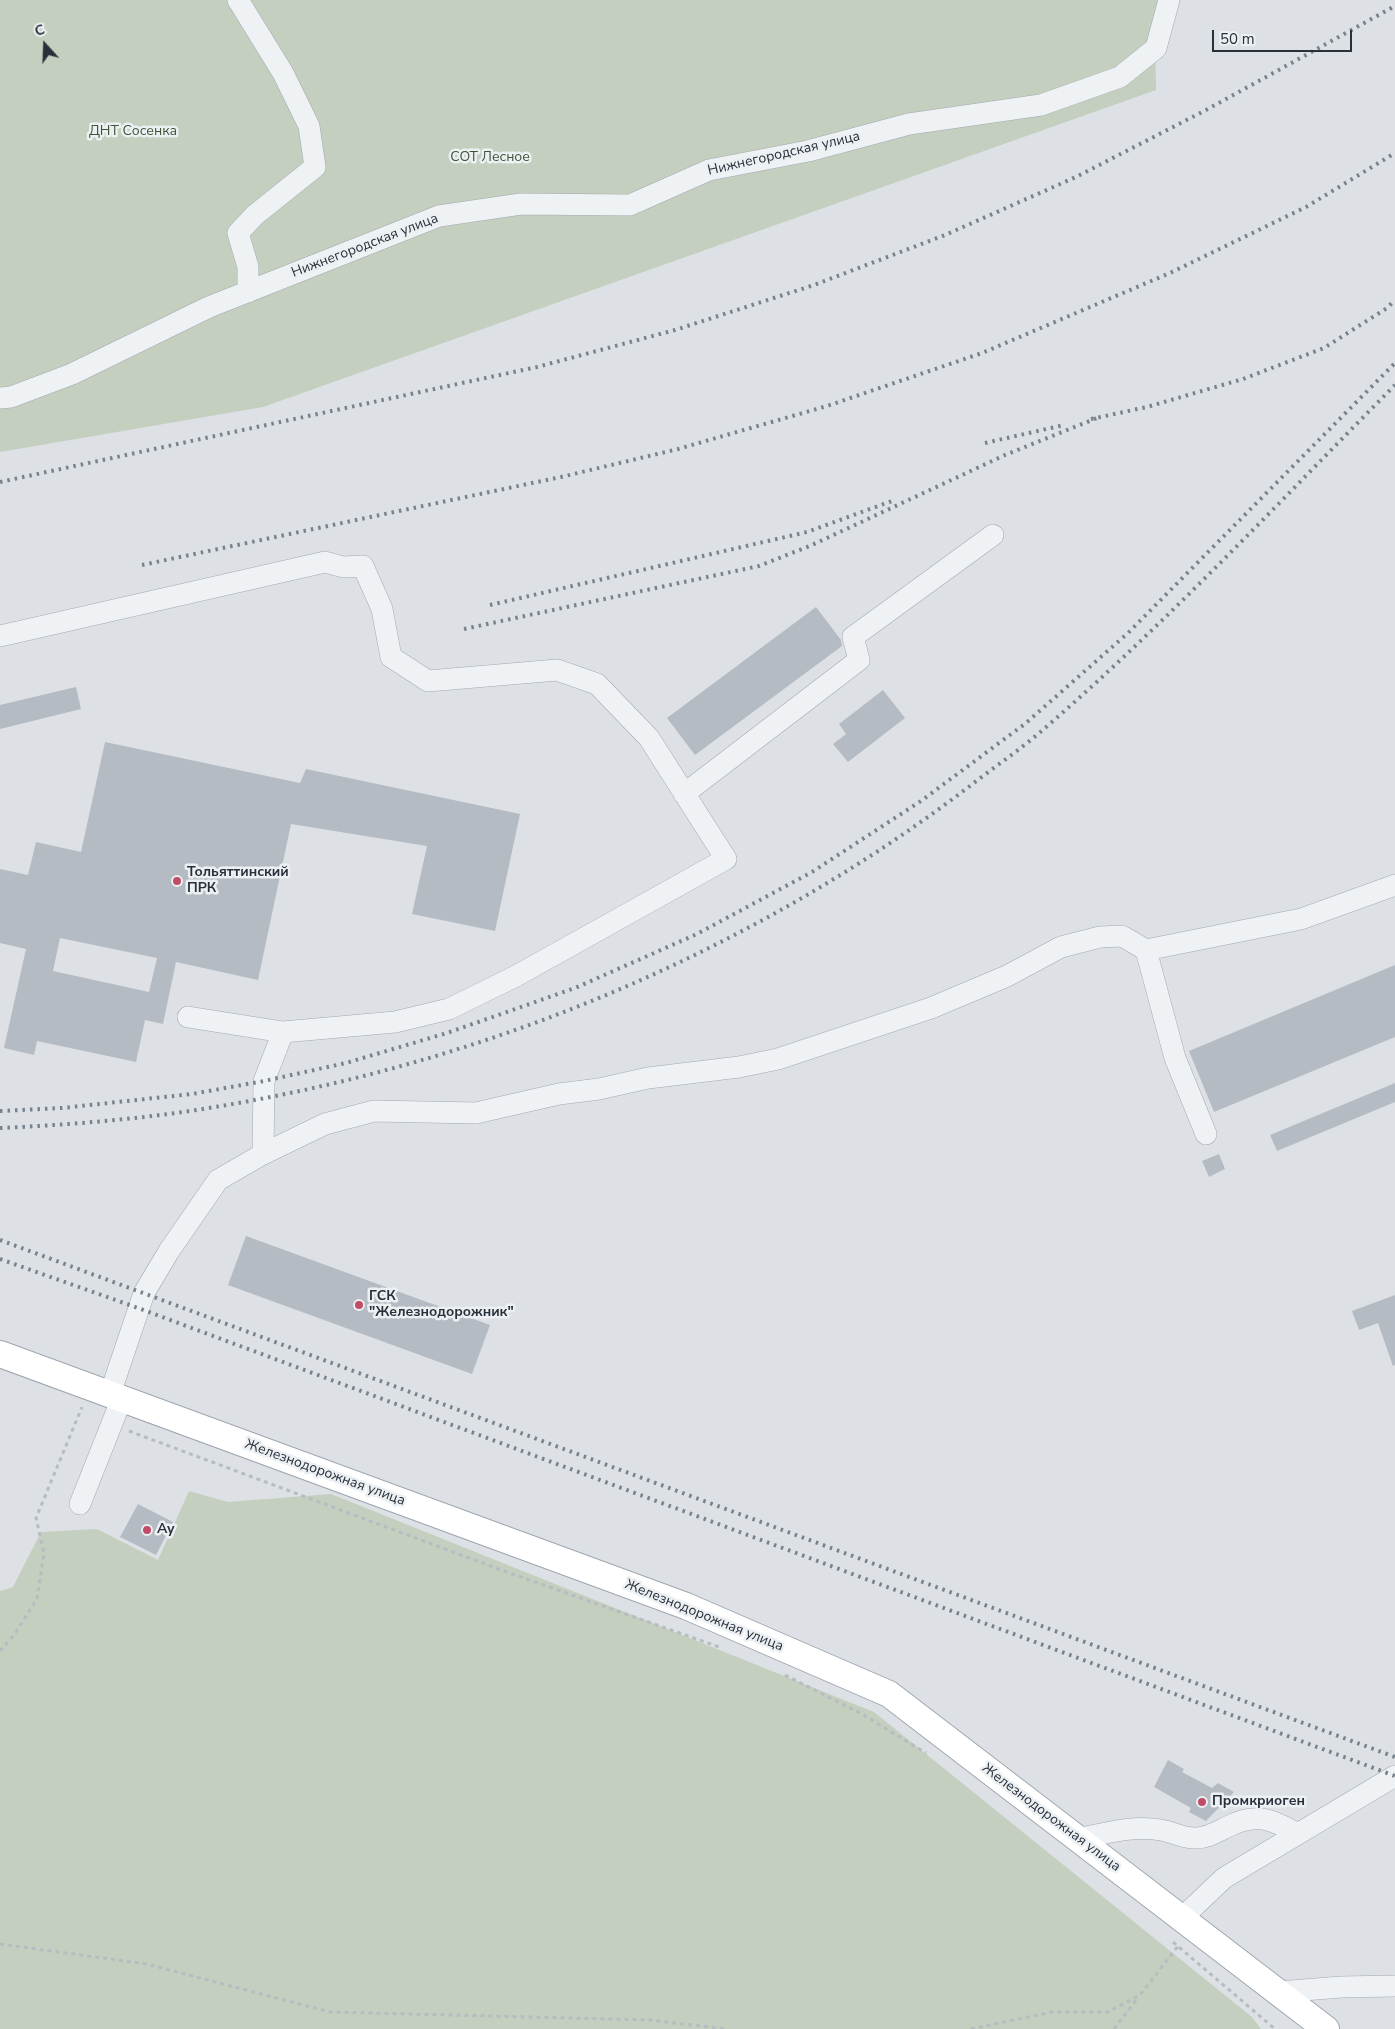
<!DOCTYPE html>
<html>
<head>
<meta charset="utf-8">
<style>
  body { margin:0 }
  #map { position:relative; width:1395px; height:2029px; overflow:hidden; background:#dde1e5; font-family:"Nunito Sans",sans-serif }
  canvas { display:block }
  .north { position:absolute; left:20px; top:20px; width:50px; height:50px; -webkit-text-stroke:4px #ecf0f3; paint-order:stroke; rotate:340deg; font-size:14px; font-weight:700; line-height:20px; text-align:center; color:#28303b }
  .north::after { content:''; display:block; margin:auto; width:18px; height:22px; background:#28303b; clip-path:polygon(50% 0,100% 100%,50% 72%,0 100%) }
  .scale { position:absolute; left:1212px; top:30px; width:140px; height:22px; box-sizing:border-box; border:2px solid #28303b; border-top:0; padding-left:6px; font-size:15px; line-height:18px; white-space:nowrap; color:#28303b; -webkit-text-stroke:4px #ecf0f3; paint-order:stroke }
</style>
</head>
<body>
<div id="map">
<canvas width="1395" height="2029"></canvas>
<div class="north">С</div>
<div class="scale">50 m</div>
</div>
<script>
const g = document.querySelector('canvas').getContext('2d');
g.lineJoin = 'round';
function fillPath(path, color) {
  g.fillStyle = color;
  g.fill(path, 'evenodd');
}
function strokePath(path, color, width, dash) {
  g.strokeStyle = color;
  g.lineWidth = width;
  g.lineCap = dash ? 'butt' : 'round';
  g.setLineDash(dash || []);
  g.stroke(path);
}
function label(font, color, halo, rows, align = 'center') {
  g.font = font + ' "Nunito Sans",sans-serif';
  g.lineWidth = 5;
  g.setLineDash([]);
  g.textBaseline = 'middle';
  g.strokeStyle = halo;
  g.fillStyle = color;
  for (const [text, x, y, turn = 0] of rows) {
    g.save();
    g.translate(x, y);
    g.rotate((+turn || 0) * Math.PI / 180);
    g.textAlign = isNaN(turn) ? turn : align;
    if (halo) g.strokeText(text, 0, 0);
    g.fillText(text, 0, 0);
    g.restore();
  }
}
fillPath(new Path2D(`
  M0,0h1159l-4,32 1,58 -893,317 -263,45z
  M189,1491l39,11 103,-8 543,218 378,305 9,12h-1261v-438l13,-4 28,-55 56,-3 61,31z`), '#c4cfbf');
fillPath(new Path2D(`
  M816,607l25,33 1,6 -147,109 -28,-37z
  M76,687l5,22 -81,20v-24z
  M883,690l22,28 -57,44 -15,-18 13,-10 -7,-10z
  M105,742l195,41 6,-14 214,45 -25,117 -83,-17 15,-68 -136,-22 -33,156 -82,-18 -13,62 -18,-4 -9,42 -99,-21 -3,14 -30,-7 22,-99 -26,-6v-74l28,6 8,-33 45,10zM60,938l97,20 -8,34 -96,-21z
  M1395,965v72l-181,75 -25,-61z
  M1395,1083v19l-118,49 -7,-16z
  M1219,1154l6,15 -16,8 -7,-16z
  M246,1236l244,89 -18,49 -244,-89z
  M1395,1295v70l-2,1 -15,-43 -19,7 -7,-19z
  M138,1504l35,18 -17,33 -36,-18z
  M1168,1760l16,9 -2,3 30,16 6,-5 16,9 -28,29 -17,-9 2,-4 -37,-21z`), '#b5bbc2');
const minor = new Path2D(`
  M238,0l45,73 26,53 6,41 -60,48 -17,18 10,34v25
  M0,398l11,-1 61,-23 137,-67 230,-91 82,-12 109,1 79,-35 99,-19 101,-27 132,-19 79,-28 36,-29 13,-48
  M0,636l325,-74 18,5 20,-1 19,43 9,48 37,24 129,-11 40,14 52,54 77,121 -210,117 -67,33 -54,13 -112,10 -95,-15
  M684,794l175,-134 -6,-23 140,-102
  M1146,950l155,-31 94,-34
  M263,1154l1,-73 19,-49
  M110,1394l34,-101 25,-42 49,-71 45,-26 62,-30 49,-13 102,2 83,-19 40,-5 49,-11 91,-11 39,-8 153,-51 76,-32 54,-29 39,-10 22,-1 24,14 29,108 31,76
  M80,1504l42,-106
  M1078,1839c28,-6 55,-14 83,-9 12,2 21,8 33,8 12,1 23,-6 33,-11 29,-15 45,-8 71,7
  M1182,1918l42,-40 171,-102
  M1279,1992l62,-5 54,-1`);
const major = new Path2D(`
  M0,1354l686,252 203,88 437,335`);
strokePath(minor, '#a3a8af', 22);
strokePath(major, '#9ea7b0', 28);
strokePath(new Path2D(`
  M129,1431l375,140 218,77
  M0,1651l14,-16 23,-36 7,-46 -8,-35 46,-111
  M785,1675l77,39 64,39
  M1173,1942l102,87
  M0,1944l147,20 183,48 320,8 75,9
  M971,2029l81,-17h56l32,-17 38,-49
  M1114,2029l24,-31`), '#b7bcc0', 3, [4, 4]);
strokePath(minor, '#eff2f4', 21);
strokePath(major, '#fff', 26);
strokePath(new Path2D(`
  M1091,419l56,-12 96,-28 81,-31 63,-40 8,-8
  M985,443l79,-18
  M0,482l537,-115 138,-37 139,-45 131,-50 131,-58 130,-67 189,-104
  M142,565l419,-88 117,-28 149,-43 155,-53 188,-80 136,-66 89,-54
  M490,605l317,-73 85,-31
  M464,629l295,-63 53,-21 193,-90 92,-37
  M0,1111l62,-3 130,-14 72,-13 82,-18 101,-30 128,-45 122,-54 115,-62 109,-71 105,-78 102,-90 267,-270
  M0,1128c65,-3 131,-8 196,-18 282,-43 557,-156 783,-331 20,-15 40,-29 59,-45 126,-108 240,-231 357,-349
  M0,1240l1395,517
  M0,1259l138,49 1257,468`), '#78828d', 4, [2.5, 5]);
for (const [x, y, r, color] of [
  [177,881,5,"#c04d68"],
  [359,1305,5,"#c04d68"],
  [147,1530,5,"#c04d68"],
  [1202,1802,5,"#c04d68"]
]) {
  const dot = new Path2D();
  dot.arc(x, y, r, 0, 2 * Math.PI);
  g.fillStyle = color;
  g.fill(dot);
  strokePath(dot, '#ecf0f3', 2);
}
label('14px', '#3f5537', '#ecf0f3', [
  ["ДНТ Сосенка",133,132],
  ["СОТ Лесное",490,158]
]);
label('14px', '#28303b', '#ecf0f3', [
  ["Нижнегородская улица",784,154,-13],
  ["Нижнегородская улица",365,246,-21],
  ["Железнодорожная улица",325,1473,20],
  ["Железнодорожная улица",704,1616,22],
  ["Железнодорожная улица",1051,1818,37]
]);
label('bold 14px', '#28303b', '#ecf0f3', [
  ["Тольяттинский",187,873],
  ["ПРК",187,889],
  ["ГСК",369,1297],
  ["\"Железнодорожник\"",369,1313],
  ["Ау",157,1530],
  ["Промкриоген",1212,1802]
], 'left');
</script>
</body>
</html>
